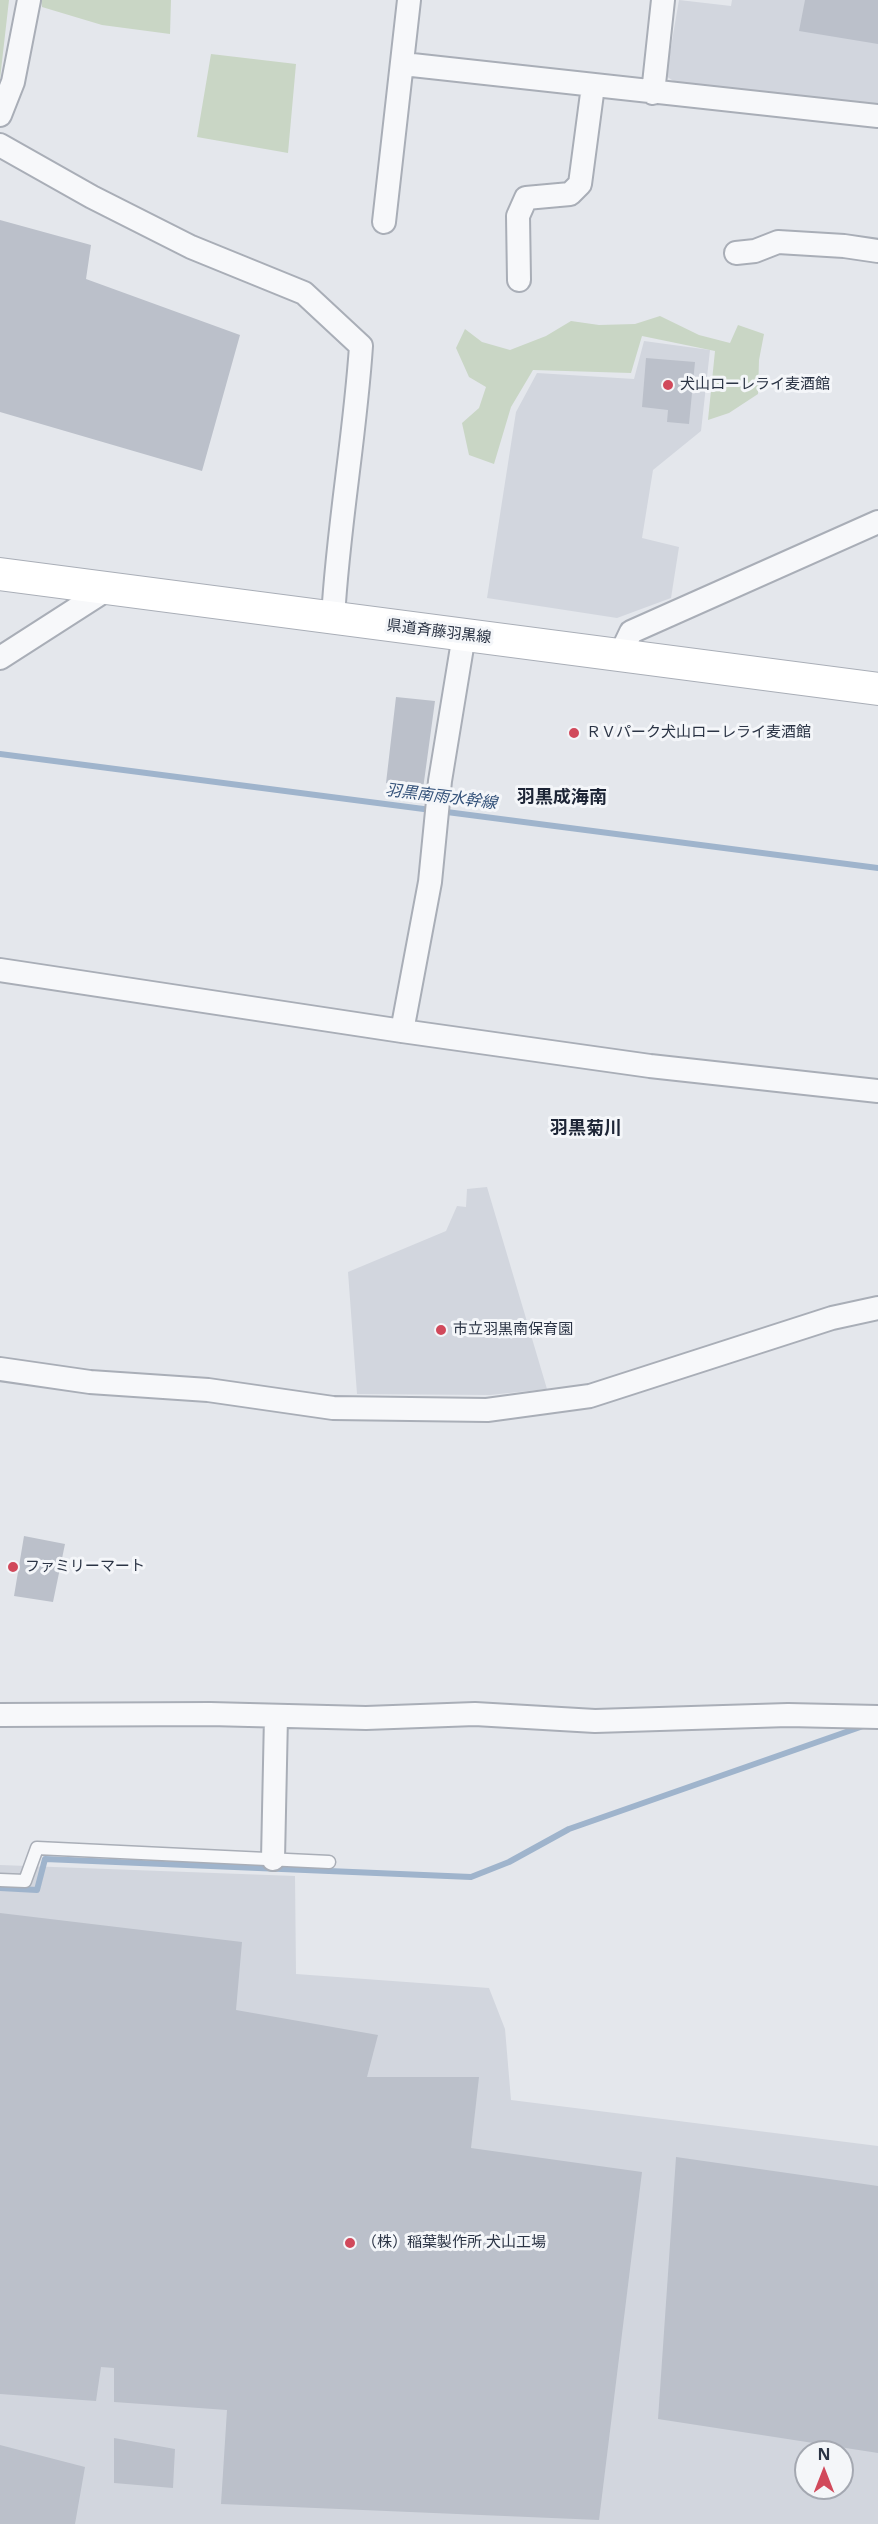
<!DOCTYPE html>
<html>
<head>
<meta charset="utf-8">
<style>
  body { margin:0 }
  #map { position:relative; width:878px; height:2524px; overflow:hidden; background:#e4e7ec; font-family:"Noto Sans",sans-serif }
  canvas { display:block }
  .north { position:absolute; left:794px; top:2440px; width:60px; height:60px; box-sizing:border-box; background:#f4f6f9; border:2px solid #a4a8b1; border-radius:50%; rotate:0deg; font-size:16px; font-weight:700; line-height:24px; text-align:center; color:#2b3445 }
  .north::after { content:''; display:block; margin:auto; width:21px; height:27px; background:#d1495b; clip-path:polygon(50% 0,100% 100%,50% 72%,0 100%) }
</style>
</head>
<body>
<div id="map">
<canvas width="878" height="2524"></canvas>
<div class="north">N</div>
</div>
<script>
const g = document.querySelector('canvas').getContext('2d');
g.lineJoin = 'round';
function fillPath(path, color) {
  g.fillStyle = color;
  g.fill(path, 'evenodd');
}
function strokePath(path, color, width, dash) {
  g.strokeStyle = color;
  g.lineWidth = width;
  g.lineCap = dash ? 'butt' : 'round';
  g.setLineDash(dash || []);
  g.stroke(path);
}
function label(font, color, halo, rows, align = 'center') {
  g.font = font + ' "Noto Sans","Noto Sans JP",sans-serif';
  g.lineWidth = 6;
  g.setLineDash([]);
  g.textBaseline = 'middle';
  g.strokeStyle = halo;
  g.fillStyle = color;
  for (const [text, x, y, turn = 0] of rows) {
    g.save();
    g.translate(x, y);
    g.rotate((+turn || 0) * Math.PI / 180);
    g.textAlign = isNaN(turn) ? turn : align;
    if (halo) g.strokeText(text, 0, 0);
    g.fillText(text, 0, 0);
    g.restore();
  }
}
fillPath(new Path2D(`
  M679,0l52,6 1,-6h146v107l-200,-23 -12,-8z
  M644,341l66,9 -9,81 -48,39 -11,68 37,9 -8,51 -54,20 -130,-20 29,-186 21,-39 97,6z
  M487,1187l60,202 -57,6 -133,-1 -9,-122 98,-41 11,-25 9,1 1,-18z
  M0,1865l295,11 1,98 193,14 16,41 6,71 367,46v378h-878zM806,2452h36v36h-36z`), '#d2d6de');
fillPath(new Path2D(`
  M0,0h9l-9,79z
  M41,0h130l-1,34 -68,-9 -60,-18z
  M211,54l85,10 -8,89 -91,-16z
  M660,316l39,19 31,8 8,-18 26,9 -5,26 -1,34 -29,19 -21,7 7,-69 -73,-15 -11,37 -98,-3 -22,37 -17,57 -25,-9 -7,-32 17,-15 7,-21 -17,-10 -13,-29 9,-19 17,13 28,8 36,-14 25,-15 28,4 36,-1z`), '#c9d6c5');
strokePath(new Path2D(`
  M0,754l878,114
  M0,1888l37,2 8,-31 426,18 38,-15 60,-33 297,-104`), '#9fb4cc', 6);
fillPath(new Path2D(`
  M805,0h73v44l-79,-13z
  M0,220l91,25 -5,34 154,56 -38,136 -202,-59z
  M646,358l49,4 -6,62 -22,-2 1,-12 -26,-3z
  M396,697l39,4 -12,88 -37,-6z
  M24,1536l41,8 -12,58 -39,-6z
  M0,1913l242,29 -6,68 142,25 -11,42h112l-8,71 171,24 -43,348 -378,-16 6,-94 -113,-8v-34l-13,-1 -5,34 -96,-7z
  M676,2157l202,29v267l-220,-34z
  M114,2438l61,11 -2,39 -59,-5z
  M0,2445l85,22 -10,57h-75z`), '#bbc0ca');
const lane = new Path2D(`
  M0,1880l25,1 12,-33 292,14`);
const street = new Path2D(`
  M403,64l475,52
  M653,93l10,-93
  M0,115l13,-33 16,-82
  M0,145l92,52 99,50 113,46 57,53c-6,91 -23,181 -28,272
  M384,222l25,-222
  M736,253l19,-2 23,-9 66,4 34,5
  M519,280l-1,-64 8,-18 44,-4 10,-10 13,-98
  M620,655l11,-23 247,-110
  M0,658l109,-70
  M0,970l402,61 248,35 228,25
  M402,1031l28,-149 10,-101 24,-146
  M0,1369l90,13 118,8 125,18 154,2 103,-14 242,-78 46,-10
  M0,1715l210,-1 156,4 109,-4 120,7 193,-6 90,2
  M273,1859l3,-143`);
const secondary = new Path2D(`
  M0,574l878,115`);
strokePath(lane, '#a9aeb7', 15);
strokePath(street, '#a9aeb7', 26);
strokePath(secondary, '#a9aeb7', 34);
strokePath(lane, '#f7f8fa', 12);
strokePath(street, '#f7f8fa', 22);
strokePath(secondary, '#fff', 32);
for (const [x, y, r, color] of [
  [668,385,6,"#d1495b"],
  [574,733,6,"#d1495b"],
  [441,1330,6,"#d1495b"],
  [13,1567,6,"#d1495b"],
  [350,2243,6,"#d1495b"]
]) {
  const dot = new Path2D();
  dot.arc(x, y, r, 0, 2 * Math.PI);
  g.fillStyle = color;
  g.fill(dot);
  strokePath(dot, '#f4f6f9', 2);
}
label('15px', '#2b3445', '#f4f6f9', [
  ["犬山ローレライ麦酒館",680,385],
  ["ＲＶパーク犬山ローレライ麦酒館",586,733],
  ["市立羽黒南保育園",453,1330],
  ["ファミリーマート",25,1567],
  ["（株）稲葉製作所 犬山工場",362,2243]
], 'left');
label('15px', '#2b3445', '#f4f6f9', [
  ["県道斉藤羽黒線",439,632,7]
]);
label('italic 16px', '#34527a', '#f4f6f9', [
  ["羽黒南雨水幹線",441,797,7]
]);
label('bold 18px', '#1d2536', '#f4f6f9', [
  ["羽黒成海南",562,798],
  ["羽黒菊川",586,1129]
]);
</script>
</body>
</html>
